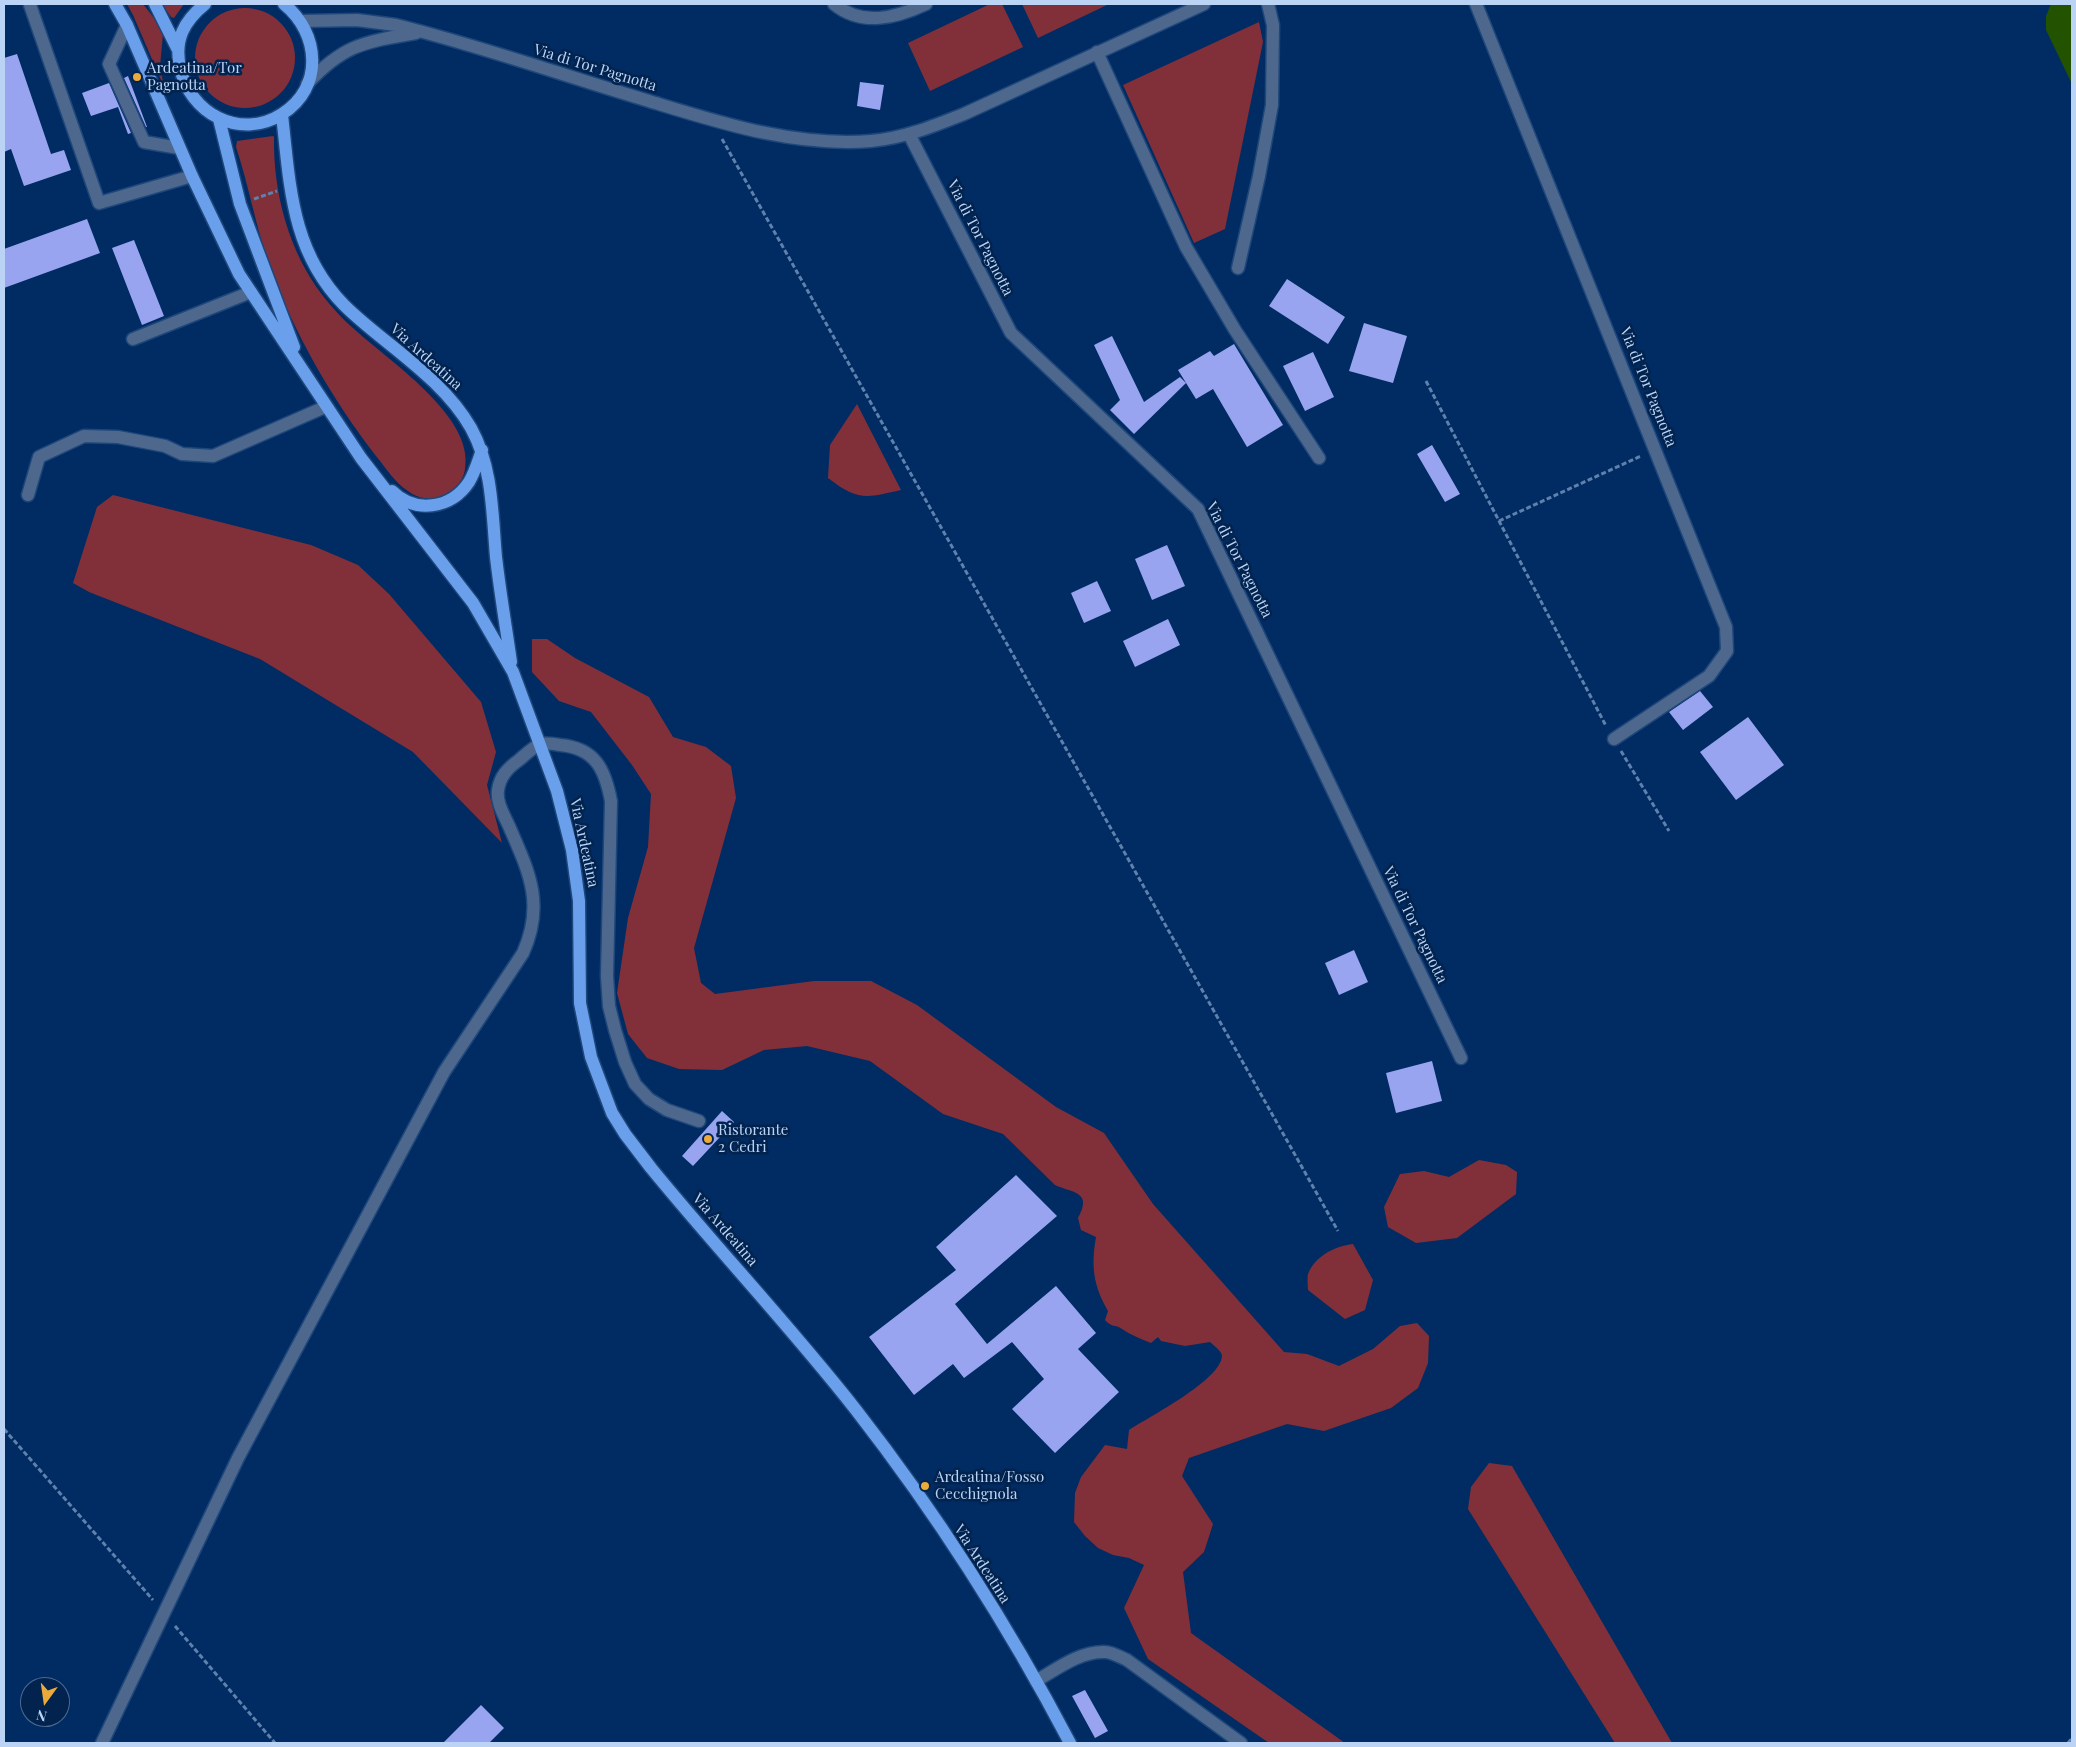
<!DOCTYPE html>
<html>
<head>
<meta charset="utf-8">
<style>
  body { margin:0 }
  #map { position:relative; width:2076px; height:1747px; overflow:hidden; background:#002c63; font-family:"Playfair Display",serif }
  canvas { display:block }
  .frame { position:absolute; inset:0; border:5px solid #bbd4f6; pointer-events:none }
  .north { position:absolute; left:20px; top:1677px; width:50px; height:50px; box-sizing:border-box; background:#02234e; border:1px solid #4c6a91; border-radius:50%; rotate:194deg; font-size:14px; font-weight:700; line-height:20px; text-align:center; color:#bbd4f6 }
  .north::after { content:''; display:block; margin:auto; width:18px; height:22px; background:#ebaa39; clip-path:polygon(50% 0,100% 100%,50% 72%,0 100%) }
</style>
</head>
<body>
<div id="map">
<canvas width="2076" height="1747"></canvas>
<div class="frame"></div>
<div class="north">N</div>
</div>
<script>
const g = document.querySelector('canvas').getContext('2d');
g.lineJoin = 'round';
function fillPath(path, color) {
  g.fillStyle = color;
  g.fill(path, 'evenodd');
}
function strokePath(path, color, width, dash) {
  g.strokeStyle = color;
  g.lineWidth = width;
  g.lineCap = dash ? 'butt' : 'round';
  g.setLineDash(dash || []);
  g.stroke(path);
}
function label(font, color, halo, rows, align = 'center') {
  g.font = font + ' "Playfair Display",serif';
  g.lineWidth = 5;
  g.setLineDash([]);
  g.textBaseline = 'middle';
  g.strokeStyle = halo;
  g.fillStyle = color;
  for (const [text, x, y, turn = 0] of rows) {
    g.save();
    g.translate(x, y);
    g.rotate((+turn || 0) * Math.PI / 180);
    g.textAlign = isNaN(turn) ? turn : align;
    if (halo) g.strokeText(text, 0, 0);
    g.fillText(text, 0, 0);
    g.restore();
  }
}
fillPath(new Path2D(`
  M127,4h16l14,18 6,12 -3,32 4,21 -31,-72z
  M162,4h22l-10,14 -3,-1z
  M990,4h12l21,43 -93,44 -22,-48z
  M1022,4h87l-71,34z
  M195 58a50 50 0 1 1 100 0a50 50 0 1 1-100 0Z
  M1259,22l4,20 -38,187 -31,14 -71,-158z
  M273,136l1,1c-1,56 15,115 49,159 9,11 19,23 30,32 33,31 122,88 112,141 -2,14 -14,26 -28,29 -11,1 -20,0 -29,-7 -13,-8 -22,-23 -32,-35 -44,-57 -81,-121 -106,-189 -14,-39 -21,-81 -34,-120l1,-6z
  M857,404l44,86c-35,8 -43,11 -73,-12l2,-33z
  M113,495l198,50 47,20 31,29 92,108 15,50 -9,33 15,58 -89,-91 -153,-93 -171,-67 -16,-9 24,-76z
  M532,639h15l28,19 74,39 24,40 33,10 25,19 5,32 -42,150 7,35 14,11 99,-13h57l46,24 139,102 48,26 49,71 131,148 23,2 32,12 34,-17 27,-23 17,-3 12,13 -1,27 -10,25 -27,20 -67,23 -37,-7 -98,34 -7,18 31,48 -9,28 -21,20 8,61 154,110h-76l-121,-84 -24,-51 20,-43 -15,-7 -16,-3 -15,-7 -13,-12 -11,-14 1,-29 6,-16 24,-32 22,4 2,-19c20,-13 92,-50 93,-74 0,-5 -9,-11 -12,-14l-25,4 -24,-5 -3,-4 -7,6c-10,-4 -20,-8 -29,-14 -7,-5 -10,-1 -17,-9l3,-9c-15,-26 -17,-45 -12,-74l-15,-7 -3,-12c15,-27 -6,-25 -23,-33l-52,-51 -60,-20 -73,-53 -63,-15 -43,4 -42,20 -43,-1 -32,-11 -19,-24 -11,-41 11,-75 20,-71 3,-53 -19,-29 -41,-53 -32,-11 -27,-29z
  M1479,1160l27,5 11,7 -1,22 -59,44 -41,5 -28,-16 -4,-20 16,-33 24,-3 25,6z
  M1353,1244l20,36 -8,30 -20,9 -37,-29c0,-4 -1,-11 0,-16 7,-18 27,-28 45,-30z
  M1489,1463l23,3 160,277h-57l-147,-234 3,-22z`), '#813039');
fillPath(new Path2D(`
  M2051,4h21v80l-26,-54v-14z`), '#235301');
fillPath(new Path2D(`
  M17,54l34,100 13,-4 7,20 -47,16 -13,-37 -7,3v-94z
  M128,76l19,51h-1l-22,-49z
  M860,82l24,3 -4,25 -23,-4z
  M109,83l22,50 -3,1 -10,-27 -27,9 -9,-23z
  M87,219l13,34 -96,35v-39z
  M134,240l30,76 -22,9 -30,-77z
  M1287,279l58,38 -17,27 -59,-38z
  M1364,323l43,13 -14,47 -44,-12z
  M1112,336l32,66 36,-25 6,6 -52,51 -24,-24 10,-10 -26,-55z
  M1234,344l49,81 -36,22 -34,-58 -17,10 -18,-29 32,-19 4,5z
  M1313,352l21,45 -29,14 -22,-45z
  M1432,445l28,49 -15,8 -28,-48z
  M1167,545l18,41 -33,14 -17,-41z
  M1097,581l14,30 -27,12 -13,-30z
  M1168,619l12,26 -45,22 -12,-26z
  M1700,691l13,16 -30,23 -14,-18z
  M1748,717l36,48 -48,35 -36,-48z
  M1354,950l14,32 -29,13 -14,-32z
  M1432,1061l10,40 -46,12 -10,-40z
  M722,1111l12,11 -41,44 -11,-10z
  M1016,1175l41,41 -102,88 32,40 69,-58 40,47 -18,16 41,43 -64,61 -43,-44 32,-30 -32,-37 -48,36 -11,-14 -39,31 -45,-58 87,-67 -20,-23z
  M1085,1690l23,41 -13,7 -23,-42z
  M481,1705l23,23 -15,15h-46z`), '#98a4ef');
const minor = new Path2D(`
  M834,4c28,23 62,14 92,0
  M1476,4l250,623 1,24 -18,25 -95,63
  M30,5l69,198 93,-27
  M301,21l56,-1 39,5c85,21 169,51 253,76 72,22 145,46 222,40 33,-3 63,-15 93,-27l240,-110
  M127,25l-18,39 35,78 35,6
  M1097,52l89,195 49,83 84,128
  M307,84c37,-40 58,-42 109,-51
  M909,134l102,199 187,176 263,549
  M1238,268l21,-92 13,-71 1,-80 -5,-21
  M133,339l118,-47
  M28,495l11,-38 45,-21 34,1 47,9 17,8 31,2 112,-49
  M1036,1681c21,-12 44,-30 69,-29 7,0 15,5 22,8l114,83
  M102,1743l136,-285 206,-386 79,-119c22,-49 6,-81 -14,-127 -5,-11 -13,-24 -11,-36 2,-14 10,-22 21,-30 6,-5 15,-14 22,-16 5,-1 13,0 19,1 35,3 45,24 51,56l-4,175 2,30 6,24 10,32 10,22 14,15 18,11 32,11`);
const major = new Path2D(`
  M115,4l12,21 65,151 47,98 122,184 112,145 40,69 44,119 15,59 7,51 1,102 11,54 21,56 13,21 26,34c67,82 140,159 205,242 81,104 153,217 214,333
  M155,4l22,44
  M205,4c-21,17 -31,36 -25,63 9,46 60,74 102,47 42,-26 38,-81 2,-110
  M282,115c8,70 9,136 62,190 13,13 28,25 43,37 31,25 64,51 84,86 22,40 21,85 25,129 4,35 10,70 15,105
  M219,119l21,85 54,143
  M392,491c23,23 59,18 77,-9 6,-10 9,-21 13,-32`);
strokePath(minor, '#1e477b', 15);
strokePath(major, '#1e477b', 15);
strokePath(new Path2D(`
  M722,139l616,1092
  M254,199l23,-8
  M1426,381l180,345
  M1499,521l142,-65
  M1621,751l48,80
  M4,1429l149,171
  M175,1626l100,117
  M2068,1743l4,-5`), '#5e81ad', 3, [5, 2.5]);
strokePath(minor, '#4e688d', 12);
strokePath(major, '#6aa0eb', 12);
for (const [x, y, r, color] of [
  [137,77,5,"#ebaa39"],
  [708,1139,5,"#ebaa39"],
  [925,1486,5,"#ebaa39"]
]) {
  const dot = new Path2D();
  dot.arc(x, y, r, 0, 2 * Math.PI);
  g.fillStyle = color;
  g.fill(dot);
  strokePath(dot, '#02234e', 2);
}
label('15px', '#bbd4f6', '#02234e', [
  ["Ardeatina/Tor",147,68],
  ["Pagnotta",147,85],
  ["Ristorante",718,1130],
  ["2 Cedri",718,1147],
  ["Ardeatina/Fosso",935,1477],
  ["Cecchignola",935,1494]
], 'left');
label('15px', '#bbd4f6', '#02234e', [
  ["Via di Tor Pagnotta",595,68,17],
  ["Via di Tor Pagnotta",980,238,63],
  ["Via Ardeatina",426,357,42],
  ["Via di Tor Pagnotta",1648,387,68],
  ["Via di Tor Pagnotta",1239,560,63],
  ["Via Ardeatina",584,843,78],
  ["Via di Tor Pagnotta",1415,925,64],
  ["Via Ardeatina",725,1230,49],
  ["Via Ardeatina",982,1564,57]
]);
</script>
</body>
</html>
